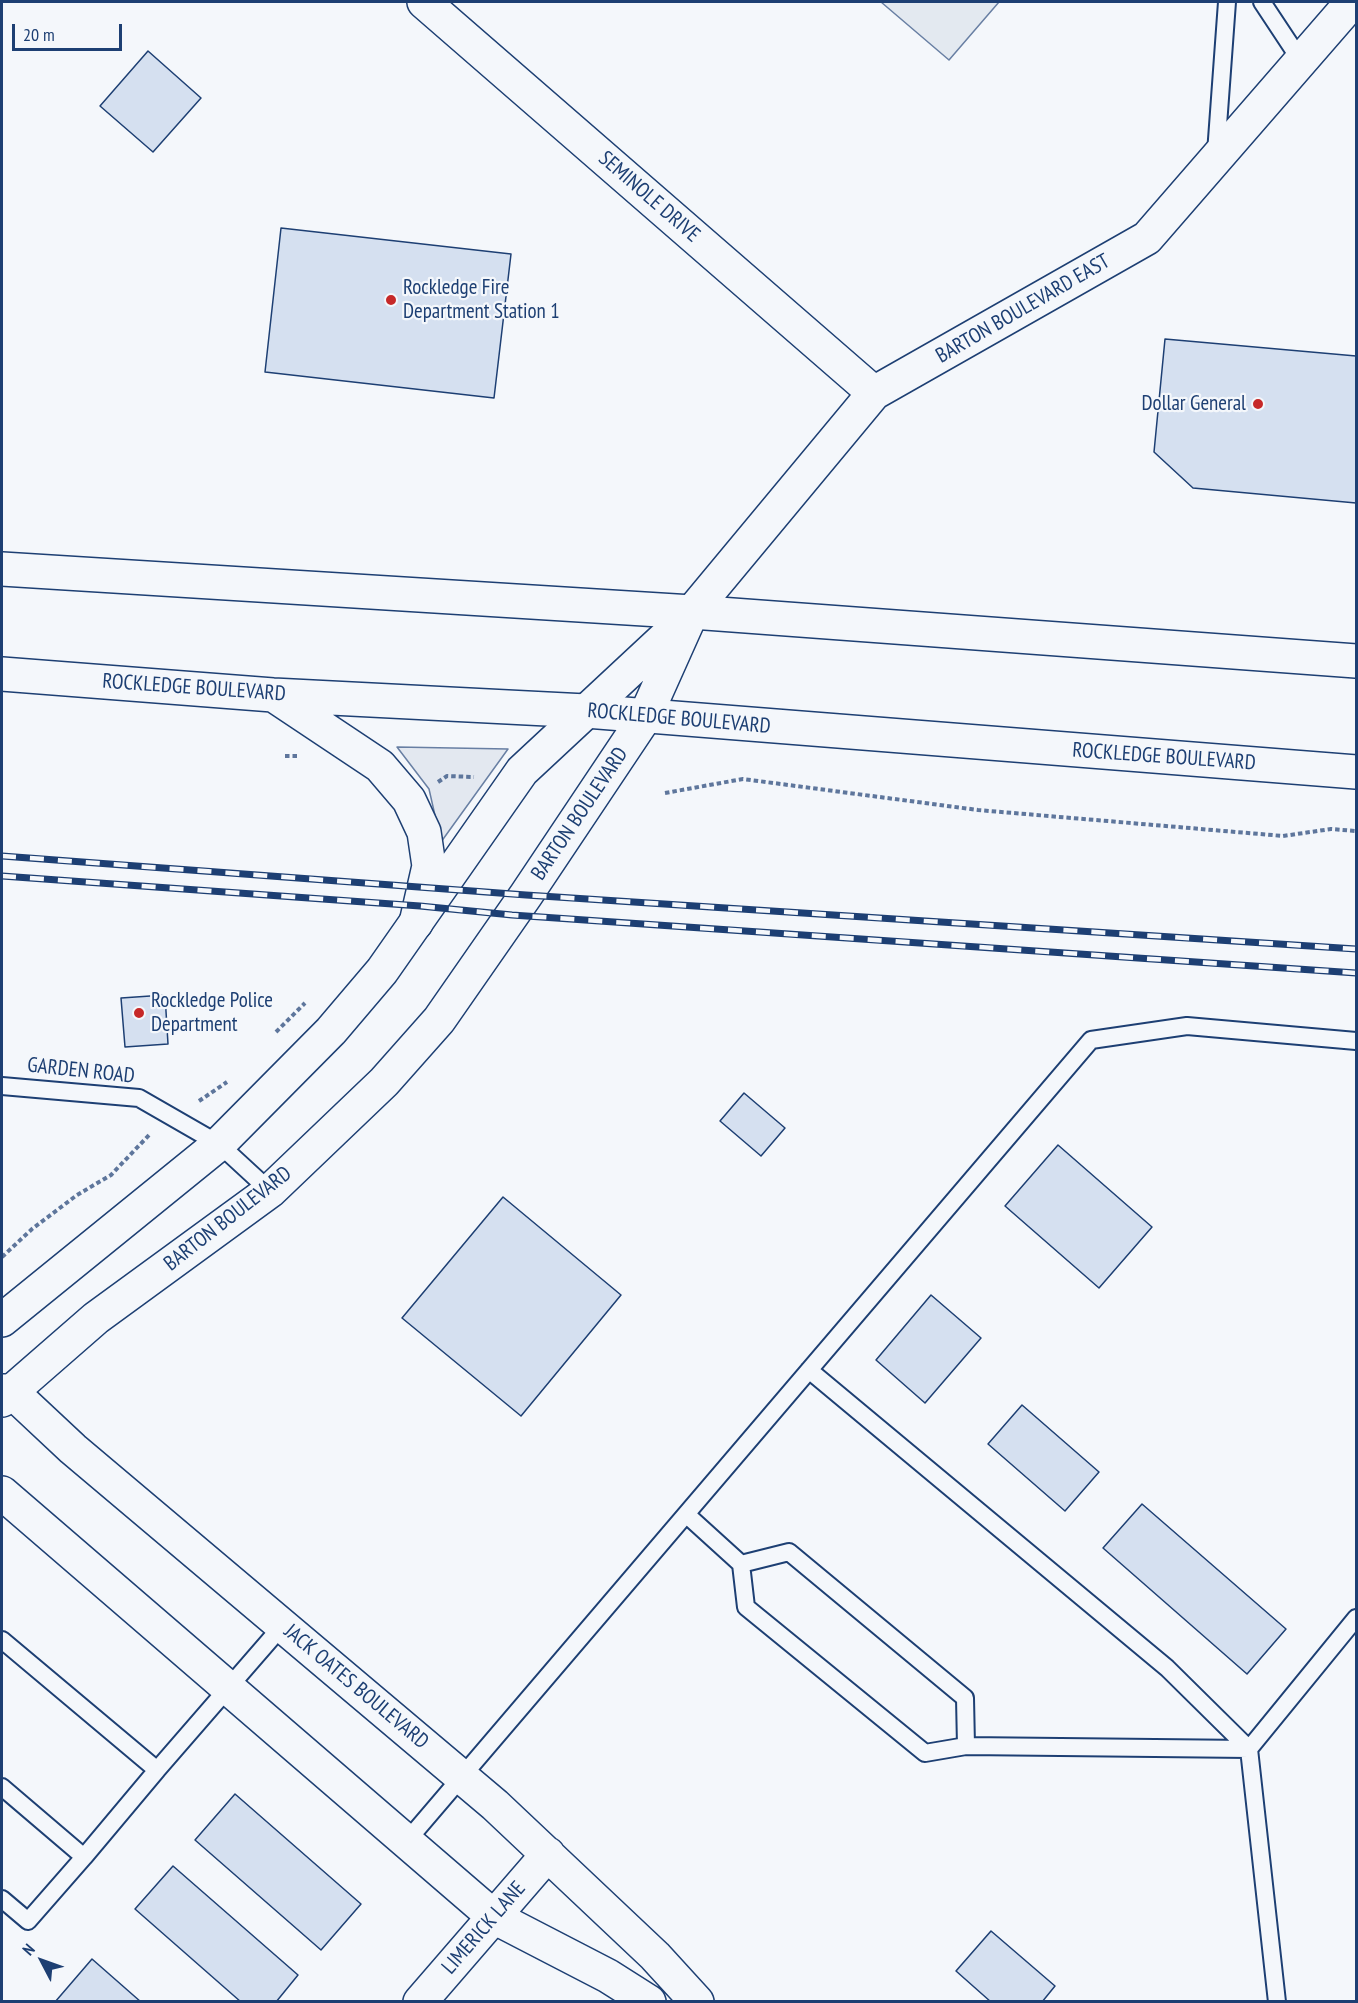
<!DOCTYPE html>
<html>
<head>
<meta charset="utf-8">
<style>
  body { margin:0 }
  #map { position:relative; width:1358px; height:2003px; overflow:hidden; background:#f4f7fb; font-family:"PT Sans Narrow",sans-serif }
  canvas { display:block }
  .frame { position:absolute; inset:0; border:3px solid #1d3f73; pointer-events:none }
  .north { position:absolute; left:12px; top:1931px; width:60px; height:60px; -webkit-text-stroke:4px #f4f7fb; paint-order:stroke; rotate:311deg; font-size:16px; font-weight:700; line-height:24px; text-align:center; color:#1d3f73 }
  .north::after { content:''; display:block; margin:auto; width:21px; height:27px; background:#1d3f73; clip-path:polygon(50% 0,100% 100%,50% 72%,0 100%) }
  .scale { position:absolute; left:12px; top:24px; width:110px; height:27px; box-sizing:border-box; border:3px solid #1d3f73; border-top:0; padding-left:8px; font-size:18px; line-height:21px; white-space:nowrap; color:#1d3f73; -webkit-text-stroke:4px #f4f7fb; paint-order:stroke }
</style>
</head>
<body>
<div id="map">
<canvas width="1358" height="2003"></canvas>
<div class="frame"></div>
<div class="north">N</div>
<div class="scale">20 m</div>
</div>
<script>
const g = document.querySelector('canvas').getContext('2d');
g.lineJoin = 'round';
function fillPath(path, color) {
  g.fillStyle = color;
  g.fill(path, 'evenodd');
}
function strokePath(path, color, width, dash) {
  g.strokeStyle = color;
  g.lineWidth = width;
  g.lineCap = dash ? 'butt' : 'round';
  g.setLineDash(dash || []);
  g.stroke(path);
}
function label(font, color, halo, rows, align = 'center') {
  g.font = font + ' "PT Sans Narrow",sans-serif';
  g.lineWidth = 4.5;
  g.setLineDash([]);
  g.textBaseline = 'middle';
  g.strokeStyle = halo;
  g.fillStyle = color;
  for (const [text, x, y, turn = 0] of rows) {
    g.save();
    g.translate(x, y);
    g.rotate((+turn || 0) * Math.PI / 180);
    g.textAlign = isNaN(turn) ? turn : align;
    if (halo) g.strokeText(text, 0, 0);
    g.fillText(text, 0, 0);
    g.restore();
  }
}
const green = new Path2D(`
  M881,2h118l-50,58z`);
fillPath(green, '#e3e9f0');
strokePath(green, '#687fa3', 1.5);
const parking = new Path2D(`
  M397,747l111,2 -67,93 -12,-53z`);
fillPath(parking, '#e3e8f0');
strokePath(parking, '#687fa3', 1.5);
const building = new Path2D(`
  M148,51l53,47 -48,54 -53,-46z
  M281,228l230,26 -17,144 -229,-26z
  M1165,339l191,17v147l-163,-15 -39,-36z
  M165,995l3,49 -43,3 -4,-49z
  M744,1093l41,35 -24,28 -41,-35z
  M1058,1145l94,82 -53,61 -94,-82z
  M503,1197l118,98 -100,121 -119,-98z
  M931,1295l50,43 -56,65 -49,-43z
  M1022,1405l77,67 -34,39 -77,-67z
  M1142,1504l144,125 -39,45 -144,-126z
  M235,1794l126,110 -40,46 -126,-110z
  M173,1866l125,109 -22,27h-35l-106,-93z
  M991,1931l64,55 -13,16h-51l-35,-31z
  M92,1959l49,43h-86z`);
fillPath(building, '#d5e0f0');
strokePath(building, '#1d3f73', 1.5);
const service = new Path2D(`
  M1262,2l39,59
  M1216,153l11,-151
  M2,1086l137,12 80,46 51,47
  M809,1370l358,298 82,81 107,-131
  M687,1515l54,49 5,43 179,146 41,-7 283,3 28,253
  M741,1564l48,-12 176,146 1,48
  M2,1640l155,130 -73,87 -82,-70
  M157,1770l125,-144
  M406,1842l685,-802 96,-14 169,15
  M2,1899l26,22 56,-64`);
const minor = new Path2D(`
  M424,2l450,391
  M692,612l182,-219 273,-155 205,-236
  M2,1391h9l62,58 422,356 160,151 42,46
  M2,1493l492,424 114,59 41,26
  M420,2002l128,-148`);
const secondary = new Path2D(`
  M2,1320l217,-176 112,-113 51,-60 140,-200 160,-149
  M2,1400l94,-82 174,-127 114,-109 55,-62 87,-125 119,-178 47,-105`);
const primary = new Path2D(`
  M2,569l690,43 664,49
  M2,674l271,21 313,16 770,61
  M275,696l105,70 29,34 15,32 5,34 -13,57`);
strokePath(service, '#1d3f73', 20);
strokePath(minor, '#1d3f73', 36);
strokePath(secondary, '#1d3f73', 36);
strokePath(primary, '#1d3f73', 36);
strokePath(new Path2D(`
  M285,756h13
  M438,782l9,-6 27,1
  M665,793l78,-14 235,31 305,26 48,-7 25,2
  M276,1032l29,-29
  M199,1101l28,-19
  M2,1257l30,-28 45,-34 34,-20 39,-41`), '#5e769c', 4, [4.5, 3]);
strokePath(service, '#f4f7fb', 16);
strokePath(minor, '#f4f7fb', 33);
strokePath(secondary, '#f4f7fb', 33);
strokePath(primary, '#f4f7fb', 33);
const rail = new Path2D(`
  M2,856l524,39 830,54
  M2,876l418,30 92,9 844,58`);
strokePath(rail, '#1d3f73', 7);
strokePath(rail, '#f4f7fb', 4.5, [14]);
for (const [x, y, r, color] of [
  [391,300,6,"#c62828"],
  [1258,404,6,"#c62828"],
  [139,1013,6,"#c62828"]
]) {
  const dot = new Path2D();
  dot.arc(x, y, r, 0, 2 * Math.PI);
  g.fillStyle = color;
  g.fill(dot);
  strokePath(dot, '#f4f7fb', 2);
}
label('21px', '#1d3f73', '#f4f7fb', [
  ["SEMINOLE DRIVE",649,197,41],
  ["BARTON BOULEVARD EAST",1023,309,-30],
  ["ROCKLEDGE BOULEVARD",194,688,4],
  ["ROCKLEDGE BOULEVARD",679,719,5],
  ["ROCKLEDGE BOULEVARD",1164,757,4],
  ["BARTON BOULEVARD",580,814,-56],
  ["GARDEN ROAD",81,1071,6],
  ["BARTON BOULEVARD",228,1219,-38],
  ["JACK OATES BOULEVARD",356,1687,40],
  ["LIMERICK LANE",484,1928,-49]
]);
label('21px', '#1d3f73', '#f4f7fb', [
  ["Rockledge Fire",403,288],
  ["Department Station 1",403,312],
  ["Dollar General",1246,404,"right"],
  ["Rockledge Police",151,1001],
  ["Department",151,1025]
], 'left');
</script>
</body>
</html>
